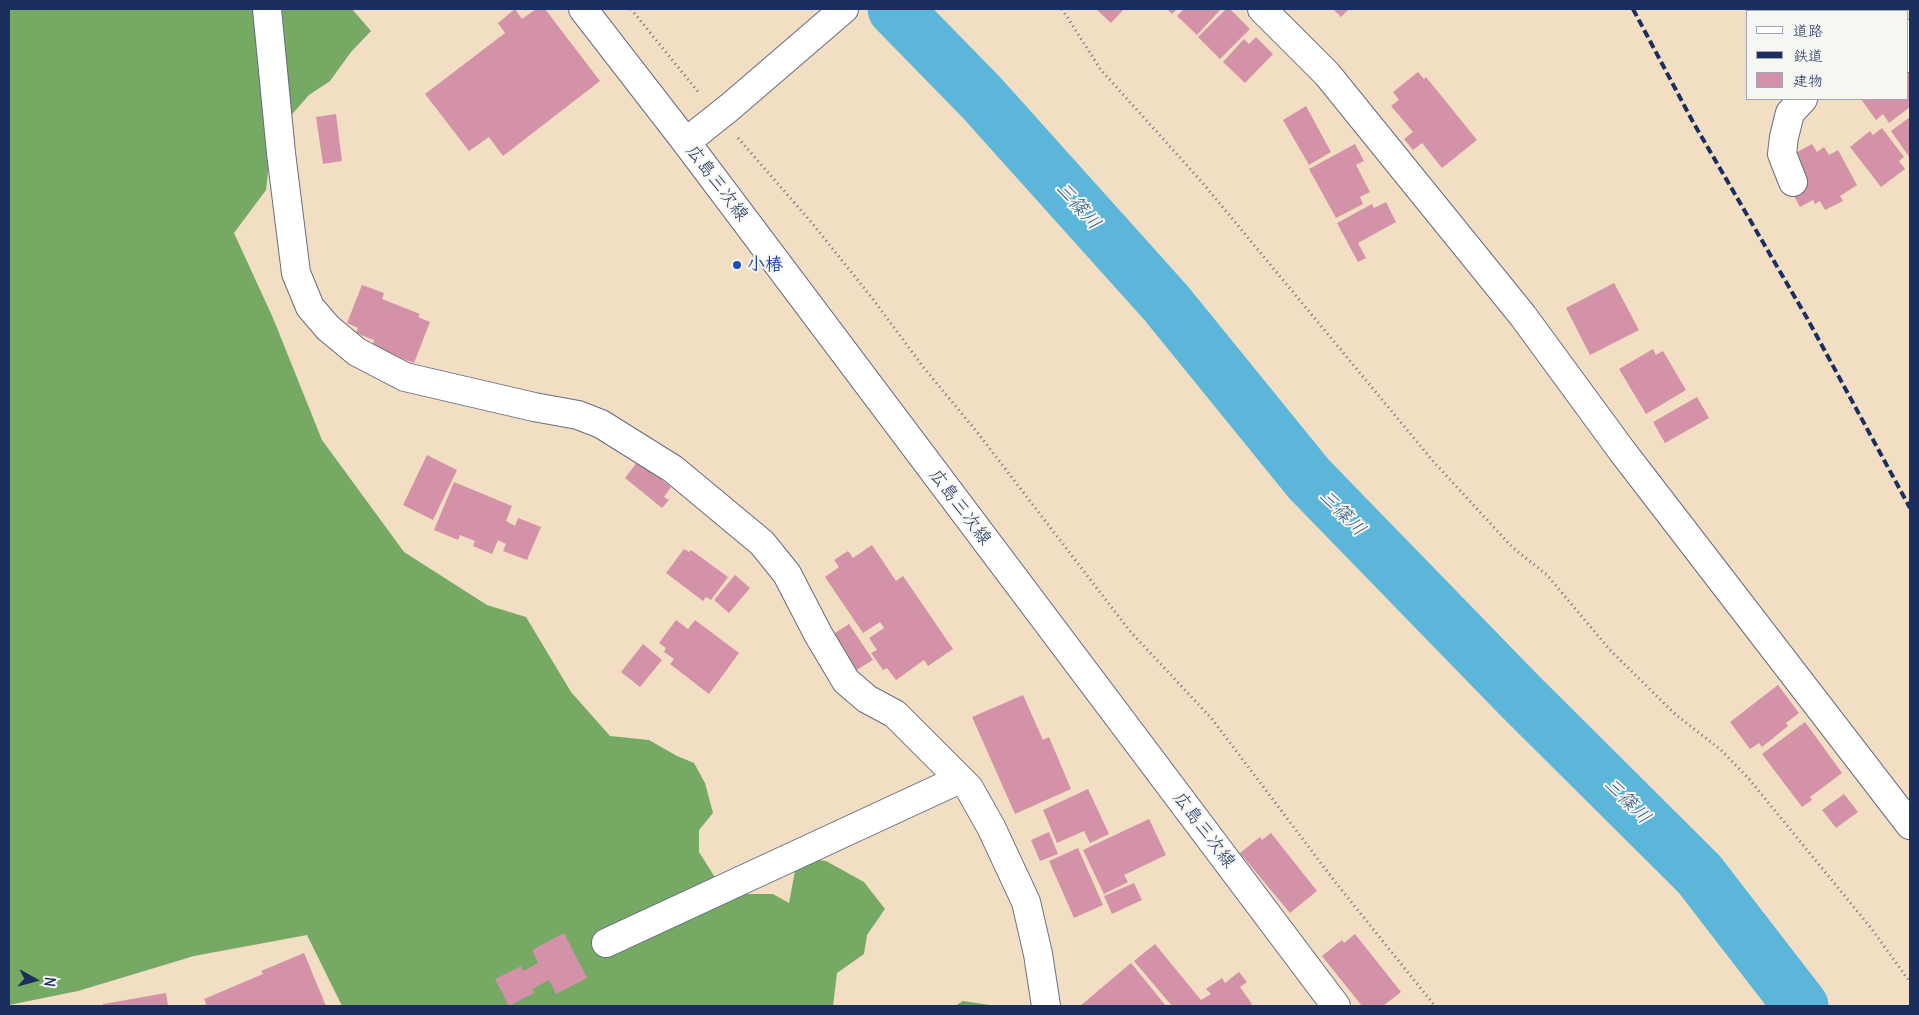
<!DOCTYPE html>
<html>
<head>
<meta charset="utf-8">
<style>
  body { margin:0 }
  #map { position:relative; width:1919px; height:1015px; overflow:hidden; background:#f2dec3; font-family:Delius,"Klee One",sans-serif }
  canvas { display:block }
  .frame { position:absolute; inset:0; border:10px solid #1b2f5e; pointer-events:none }
  .legend { position:absolute; left:1746px; top:10px; width:162px; height:90px; box-sizing:border-box; background:#f6f6f2; border:1px solid #9ea6b7; margin:0; padding:6px 9px; list-style:none; font-size:15px; color:#1b2f5e }
  .legend li { display:flex; align-items:center; gap:10px; height:25px }
  .legend b { width:25px; border:1px solid #9ea6b7 }
  .north { position:absolute; left:10px; top:955px; width:50px; height:50px; -webkit-text-stroke:4px #f6f6f2; paint-order:stroke; rotate:97deg; font-size:14px; font-weight:700; line-height:20px; text-align:center; color:#1b2f5e }
  .north::after { content:''; display:block; margin:auto; width:18px; height:22px; background:#1b2f5e; clip-path:polygon(50% 0,100% 100%,50% 72%,0 100%) }
</style>
</head>
<body>
<div id="map">
<canvas width="1919" height="1015"></canvas>
<div class="frame"></div>
<ul class="legend">
<li><b style="height:6px;background:#fff"></b>道路</li>
<li><b style="height:6px;background:#1b2f5e"></b>鉄道</li>
<li><b style="height:14px;background:#d492a8"></b>建物</li>
</ul>
<div class="north">N</div>
</div>
<script>
const g = document.querySelector('canvas').getContext('2d');
g.lineJoin = 'round';
function fillPath(path, color) {
  g.fillStyle = color;
  g.fill(path, 'evenodd');
}
function strokePath(path, color, width, dash) {
  g.strokeStyle = color;
  g.lineWidth = width;
  g.lineCap = dash ? 'butt' : 'round';
  g.setLineDash(dash || []);
  g.stroke(path);
}
function label(font, color, halo, rows, align = 'center') {
  g.font = font + ' Delius,"Klee One",sans-serif';
  g.lineWidth = 4;
  g.setLineDash([]);
  g.textBaseline = 'middle';
  g.strokeStyle = halo;
  g.fillStyle = color;
  for (const [text, x, y, turn = 0] of rows) {
    g.save();
    g.translate(x, y);
    g.rotate((+turn || 0) * Math.PI / 180);
    g.textAlign = isNaN(turn) ? turn : align;
    if (halo) g.strokeText(text, 0, 0);
    g.fillText(text, 0, 0);
    g.restore();
  }
}
fillPath(new Path2D(`
  M9,9h343l19,22 -20,21 -21,29 -21,14 -37,42 -6,53 -32,43 39,85 49,122 82,112 83,53 39,12 45,75 39,44 39,4 28,16 17,7 11,20 8,30 -14,17v22l17,27 28,15h29l16,9 6,-32 18,-12 13,2 38,21 21,27 -18,26 -3,19 -27,19 -4,33h-491l-35,-71 -113,21 -116,35 -69,14z
  M963,1001l33,5h-41z`), '#76a964');
strokePath(new Path2D(`
  M895,9l86,88 185,206 143,176 211,217 179,178 102,132`), '#5cb6d9', 55);
fillPath(new Path2D(`
  M515,9l7,10 14,-10h9l55,72 -97,75 -14,-19 -20,14 -44,-57 80,-61 -7,-10z
  M1096,9h28l-13,14z
  M1167,9h10l-5,5z
  M1184,9h37l-24,26 -20,-19z
  M1226,9h4l20,20 -30,30 -22,-22z
  M1333,9h16l-8,8z
  M1784,9h63l2,2h-63z
  M1256,37l17,17 -28,29 -22,-21 21,-23 5,5z
  M1418,72l6,7 2,-2 51,63 -35,28 -20,-25 -9,7 -9,-11 9,-7 -22,-26 8,-6 -6,-8z
  M1908,72l2,3v32l-21,16 -6,-9 -7,6 -15,-21h47z
  M1306,106l25,46 -22,13 -26,-45z
  M336,114l6,47 -19,3 -7,-47z
  M1910,117v41l-19,-27z
  M1882,128l22,29 -5,4 6,8 -24,18 -31,-40 20,-16 3,4z
  M1355,144l9,17 -8,4 14,27 -10,5 3,7 -27,14 -27,-49z
  M1812,144l5,8 7,-5 5,8 9,-5 19,35 -17,11 3,5 -18,9 -5,-9 -5,3 -2,-4 -13,7 -8,-15 -2,-36z
  M1386,202l10,20 -38,21 8,15 -8,4 -21,-39 35,-19 2,4z
  M1614,283l25,47 -49,25 -24,-47z
  M362,285l22,8 -2,6 38,15 -2,3 12,5 -16,41 -42,-16 2,-7 -18,-7 2,-5 -11,-5z
  M1653,349l3,6 7,-4 23,39 -40,24 -27,-45z
  M1697,397l12,21 -44,25 -12,-21z
  M427,455l30,15 -24,50 -30,-15z
  M638,461l33,26 -7,10 5,3 -7,8 -37,-30z
  M454,482l58,24 -6,15 9,5 3,-8 23,9 -14,33 -24,-9 3,-7 -8,-4 -6,14 -19,-8 2,-5 -15,-6 -2,5 -24,-10z
  M872,545l24,36 7,-5 50,73 -25,17 -4,-6 -28,20 -9,-12 -4,2 -12,-17 6,-3 -8,-12 15,-10 -4,-6 -17,11 -38,-56 14,-10 -5,-7 14,-9 5,7z
  M684,549l5,3 2,-2 37,27 -17,23 -5,-3 -3,4 -37,-28z
  M735,575l15,13 -21,25 -15,-13z
  M676,620l12,9 7,-9 44,33 -30,41 -39,-30 4,-5 -10,-7 2,-4 -7,-5z
  M849,624l24,36 -18,11 -23,-36z
  M643,644l19,16 -22,27 -19,-15z
  M1778,685l21,28 -13,10 2,3 -26,21 -3,-4 -9,6 -20,-27z
  M1023,695l20,45 6,-3 22,52 -56,25 -43,-97z
  M1805,722l37,51 -32,24 2,3 -10,7 -40,-53z
  M1088,789l21,45 -19,9 -6,-12 -27,12 -14,-33z
  M1844,794l14,18 -22,16 -14,-18z
  M1149,819l17,36 -42,20 4,7 -24,12 -21,-44z
  M1049,832l9,22 -18,7 -9,-21z
  M1271,833l46,58 -27,22 -50,-60 20,-16 2,3z
  M1078,848l25,57 -29,13 -25,-57z
  M1134,883l8,17 -30,14 -8,-18z
  M564,933l23,45 -31,16 -7,-14 -17,9 2,4 -25,13 -14,-27 26,-13 2,5 15,-8 -6,-13z
  M1355,934l46,58 -18,14h-21l-40,-50 20,-16 2,3z
  M1155,944l46,56 10,-6 -5,-5 16,-11 3,5 14,-11 8,10 -7,5 12,17 -4,2h-76l-38,-45z
  M304,953l22,53h-119l-3,-7 59,-25 -2,-3z
  M1131,963l35,43h-86z
  M166,993l2,13h-65v-2z`), '#d492a8');
const minor = new Path2D(`
  M267,9l14,144 15,120 14,34 18,21 29,24 48,25 129,30 44,8 23,9 72,45 89,74 25,31 31,60 28,47 21,18 28,15 74,74 22,39 35,75 12,52 8,52
  M1262,9l65,65 196,242 99,135 288,374
  M1868,9l3,2
  M1908,34h2
  M1908,55l2,3
  M686,142l44,-35 114,-98
  M1793,182l-11,-28 2,-17 6,-24 13,-14
  M606,943l354,-164`);
const major = new Path2D(`
  M583,9l103,133 650,864`);
strokePath(minor, '#666c81', 30);
strokePath(major, '#666c81', 30);
strokePath(new Path2D(`
  M631,9l68,84
  M1062,9l39,61 100,111 231,279 80,87 35,28 63,75 65,64 46,36 28,29 122,149 39,54
  M738,138l74,85 60,75 52,70 53,64 152,198 83,89 124,164 99,123`), '#666c81', 3, [1, 4]);
strokePath(minor, '#fff', 28);
strokePath(major, '#fff', 28);
strokePath(new Path2D(`
  M1633,9l60,113 114,196 103,190`), '#1b2f5e', 4, [8, 4]);
for (const [x, y, r, color] of [
  [737,265,5,"#1a4fb4"]
]) {
  const dot = new Path2D();
  dot.arc(x, y, r, 0, 2 * Math.PI);
  g.fillStyle = color;
  g.fill(dot);
  strokePath(dot, '#f6f6f2', 2);
}
label('18px', '#1b2f5e', '#f6f6f2', [
  ["広島三次線",717,183,53],
  ["広島三次線",960,507,53],
  ["広島三次線",1204,830,53]
]);
label('bold 18px', '#164399', '#f6f6f2', [
  ["小椿",747,265]
], 'left');
label('italic 19px', '#2e5883', '#f6f6f2', [
  ["三篠川",1078,206,48],
  ["三篠川",1342,513,45],
  ["三篠川",1627,801,45]
]);
</script>
</body>
</html>
